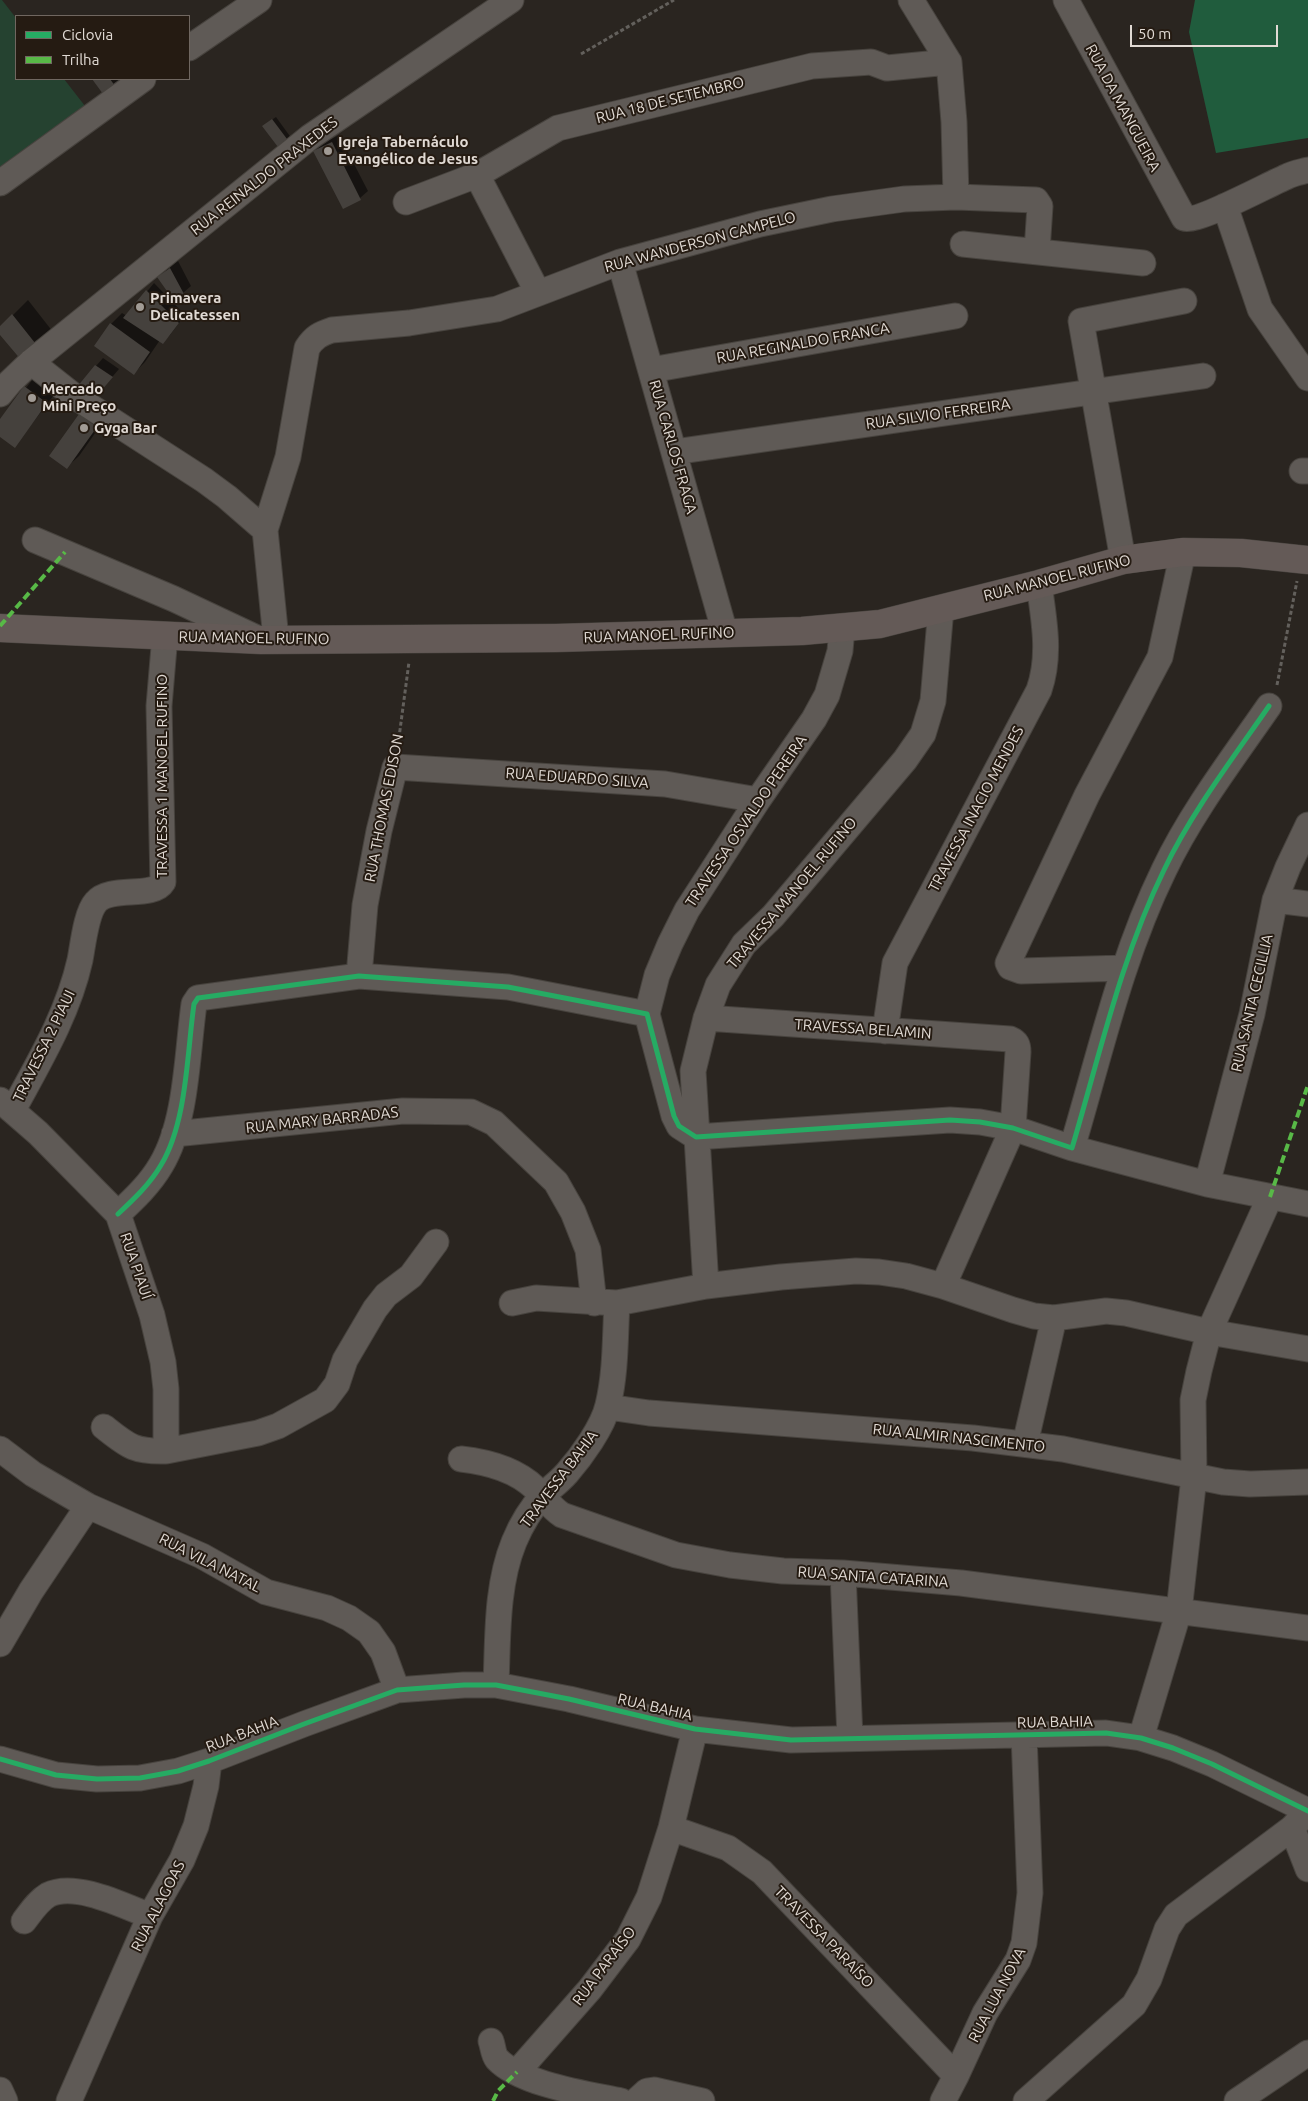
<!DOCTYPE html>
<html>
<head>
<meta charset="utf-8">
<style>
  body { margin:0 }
  #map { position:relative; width:1308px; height:2101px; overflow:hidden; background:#2a2520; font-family:Ubuntu,sans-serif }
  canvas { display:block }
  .legend { position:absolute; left:15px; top:15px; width:175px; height:65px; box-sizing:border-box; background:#251b12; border:1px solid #706760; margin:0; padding:6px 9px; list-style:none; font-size:15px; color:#e1dad4 }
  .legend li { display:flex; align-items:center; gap:10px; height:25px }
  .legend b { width:25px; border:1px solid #706760 }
  .scale { position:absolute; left:1130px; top:25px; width:148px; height:22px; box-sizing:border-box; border:2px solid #e1dad4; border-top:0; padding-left:6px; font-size:15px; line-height:18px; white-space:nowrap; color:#e1dad4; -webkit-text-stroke:4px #251b12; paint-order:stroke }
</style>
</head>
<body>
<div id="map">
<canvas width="1308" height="2101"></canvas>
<ul class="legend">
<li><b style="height:6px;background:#26ab63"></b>Ciclovia</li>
<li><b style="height:6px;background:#58b947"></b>Trilha</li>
</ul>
<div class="scale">50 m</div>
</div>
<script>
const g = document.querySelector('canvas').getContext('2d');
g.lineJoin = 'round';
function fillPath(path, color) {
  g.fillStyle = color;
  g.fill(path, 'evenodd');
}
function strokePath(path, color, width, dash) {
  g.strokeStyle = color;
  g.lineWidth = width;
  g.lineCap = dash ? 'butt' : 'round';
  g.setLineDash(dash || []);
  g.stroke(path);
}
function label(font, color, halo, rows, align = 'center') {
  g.font = font + ' Ubuntu,sans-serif';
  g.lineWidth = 4;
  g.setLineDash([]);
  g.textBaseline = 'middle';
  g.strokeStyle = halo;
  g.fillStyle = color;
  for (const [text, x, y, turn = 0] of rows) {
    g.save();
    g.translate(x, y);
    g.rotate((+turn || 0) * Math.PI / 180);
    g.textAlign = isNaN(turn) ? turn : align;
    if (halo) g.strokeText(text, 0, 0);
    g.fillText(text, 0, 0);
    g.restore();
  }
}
fillPath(new Path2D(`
  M0,0h2l14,18v61h48l21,27 -85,62z`), '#254230');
fillPath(new Path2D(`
  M1195,0h113v138l-92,15 -27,-121z`), '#205c3d');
fillPath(new Path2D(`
  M94,79h28l-15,17z
  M276,117l16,22 -3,3 -22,-19z
  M339,135l29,56 -8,7 -17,9 -28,-55 7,-8z
  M178,261l13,25 -8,7 -25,-16z
  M154,283l31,32 -15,20 -7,7 -3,-2 -15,22 -11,11 -23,-49 11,-11 5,3z
  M28,300l25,32 -15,15 -38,-14v-5z
  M103,358l16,11 -18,21 -5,-24z
  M33,379l21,16 -39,51 -15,-11v-14z
  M80,415h28l-29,41 -12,11z`), '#0007');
fillPath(new Path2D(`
  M92,79h18l8,11 -12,8z
  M272,119l18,24 -9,8 -19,-25z
  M332,142l29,58 -18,9 -30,-58z
  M170,268l14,26 -10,7 -17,-24z
  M146,290l33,33 -16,21 -40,-26z
  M12,314l27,34 -17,13 -22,-26v-9z
  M110,323l40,29 -16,23 -40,-29z
  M95,365l18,12 -19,22 -17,-12z
  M24,386l23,17 -32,45 -15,-11v-18z
  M79,414l18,13 -30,42 -18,-13z`), '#45413d');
const minor = new Path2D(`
  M911,0l38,62 5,60 2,75
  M1066,0l118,218c14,5 85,-34 102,-41 7,-4 15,-5 22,-7
  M189,48l70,-48
  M477,175l61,118
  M0,183l143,-104
  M406,202l71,-27 81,-47 254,-62 59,-4 16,6 62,-6
  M1225,206l35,103 48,69
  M963,244l180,19
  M620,262l105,371
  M31,362l43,34 130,84 23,17 38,33
  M651,370l304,-54
  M0,394l10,-12 21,-20 279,-225 201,-137
  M674,452l529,-76
  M1302,471h6
  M35,540l139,59 85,40
  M1123,560l-42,-239 103,-20
  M276,639l-11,-109 23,-73 19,-109c7,-11 13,-14 25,-18l77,-7 88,-14 123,-47 140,-38 72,-15 72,-10 52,-2 80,3 4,6 -3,45
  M1275,900l33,4
  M1124,968l-103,3 -11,-4 -2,-4 79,-168 73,-138 23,-105
  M359,976l6,-71 14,-74 16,-64 270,17 93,16
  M647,1014l10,-39 13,-31 17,-34 71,-110 56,-81 13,-24 13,-44 2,-23
  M706,1018l304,21c7,3 8,6 8,13l-5,76 -70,158
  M885,1031l10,-68 144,-273c12,-35 5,-70 0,-106
  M0,1100l38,33 80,81 34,101 11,47 3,27v62
  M13,1110c26,-48 55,-96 67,-150 3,-15 6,-47 16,-58 14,-17 57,-3 67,-20l-4,-176 6,-71
  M174,1134l229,-23 68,1 23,11 62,59 17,30 15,38 6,53
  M1072,1148l135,36 101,20
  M1207,1184l45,-170 23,-114 13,-33 20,-42
  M118,1214c16,-15 32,-30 43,-49 26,-43 26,-112 33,-161l4,-6 161,-22 149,11 139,27 27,102 5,10 17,11 254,-17 30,2 33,6 59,20c28,-94 49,-190 92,-278 27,-57 69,-112 105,-164
  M706,1286l-13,-215 13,-53 12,-33 26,-41 29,-28 132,-156 18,-26 10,-33 8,-93
  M512,1303l24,-5 81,5 89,-17 75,-9 75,-6 23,1 27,4 37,10 70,24 21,6 20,2 52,-7 20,2 83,19 99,17
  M608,1407l41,6 324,25 90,11 160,33 27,2 58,-2
  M104,1427c24,19 30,25 62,24l92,-18 20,-7 47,-26 12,-16 8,-24 30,-51 11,-14 25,-19 25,-34
  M1025,1444l29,-126
  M0,1449l33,25 55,32 114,50 64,36 61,16 22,10 20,14 14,20 14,38
  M461,1459c27,3 54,10 74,29 10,10 16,20 27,27l114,40 54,10 53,6 60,2 118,10 347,45
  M843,1573l7,165
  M0,1644l31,-53 57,-85
  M496,1685c2,-47 0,-99 18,-143 7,-17 18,-35 30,-48 8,-7 16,-13 23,-21 14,-16 36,-46 41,-68 8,-33 7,-68 9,-102
  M1141,1738l38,-127 15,-134 -1,-77 6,-29 10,-39 61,-135
  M0,1759l56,16 41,4 43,-1 38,-7 31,-10 95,-37 93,-34 67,-5h32l73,14 126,30 96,11 315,-7 35,5 32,10 39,16 96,47
  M671,1828l57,20 34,24 194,204
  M1292,1828l16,41
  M24,1921c7,-9 14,-20 24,-26 27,-14 76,11 102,21
  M491,2041c2,5 2,13 6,18 23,25 91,35 124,42
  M517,2072l73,-83 38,-50 21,-42 22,-69 24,-99
  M0,2090l5,11
  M69,2101l81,-185 32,-56 14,-34 10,-40 3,-25
  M636,2101l11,-10 7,-1 48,11
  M943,2101l13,-25 29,-63 33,-53 6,-17 6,-50 -6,-159
  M1026,2101l108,-96 15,-26 18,-50 9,-14 116,-87 16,-17
  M1237,2101l71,-48`);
const major = new Path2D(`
  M0,628l261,12 295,-2 246,-7 78,-7 159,-40 84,-24 60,-8 58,1 67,7`);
strokePath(minor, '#47433e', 27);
strokePath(major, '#47433e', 29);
strokePath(new Path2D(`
  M581,54l93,-54
  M1277,685l20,-104
  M398,745l11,-83`), '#63605c', 3, [4, 2.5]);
strokePath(minor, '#5f5a56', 25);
strokePath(major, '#645a57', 28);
strokePath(new Path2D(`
  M0,626l65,-74
  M1270,1197l38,-112
  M493,2101l5,-10 19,-19`), '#58b947', 4, [8, 4]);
strokePath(new Path2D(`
  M118,1214c16,-15 32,-30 43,-49 26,-43 26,-112 33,-161l4,-6 161,-22 149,11 139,27 27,102 5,10 17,11 254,-17 30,2 33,6 59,20c28,-94 49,-190 92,-278 27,-57 69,-112 105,-164
  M0,1759l56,16 41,4 43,-1 38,-7 31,-10 95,-37 93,-34 67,-5h32l73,14 126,30 96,11 315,-7 35,5 32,10 39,16 96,47`), '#26ab63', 5);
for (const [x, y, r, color] of [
  [328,151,5,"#a19b95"],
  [140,307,5,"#a19b95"],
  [32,398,5,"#a19b95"],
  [84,428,5,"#a19b95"]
]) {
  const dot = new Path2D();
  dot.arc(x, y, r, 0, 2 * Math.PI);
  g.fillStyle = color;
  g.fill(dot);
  strokePath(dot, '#251b12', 2);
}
label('15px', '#e1dad4', '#251b12', [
  ["RUA 18 DE SETEMBRO",670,100,-14],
  ["RUA DA MANGUEIRA",1123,108,62],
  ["RUA REINALDO PRAXEDES",264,176,-38],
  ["RUA WANDERSON CAMPELO",700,242,-15],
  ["RUA REGINALDO FRANCA",803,343,-10],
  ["RUA SILVIO FERREIRA",938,414,-8],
  ["RUA CARLOS FRAGA",673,447,74],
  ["RUA MANOEL RUFINO",1057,578,-14],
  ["RUA MANOEL RUFINO",659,635,-2],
  ["RUA MANOEL RUFINO",254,638,1],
  ["TRAVESSA 1 MANOEL RUFINO",162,776,-90],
  ["RUA EDUARDO SILVA",577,778,4],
  ["RUA THOMAS EDISON",384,808,-79],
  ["TRAVESSA INACIO MENDES",976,809,-62],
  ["TRAVESSA OSVALDO PEREIRA",746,821,-56],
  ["TRAVESSA MANOEL RUFINO",792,893,-50],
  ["RUA SANTA CECILLIA",1252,1003,-77],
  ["TRAVESSA BELAMIN",863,1029,4],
  ["TRAVESSA 2 PIAUI",44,1046,-64],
  ["RUA MARY BARRADAS",322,1120,-6],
  ["RUA PIAUÍ",136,1266,71],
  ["RUA ALMIR NASCIMENTO",959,1438,6],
  ["TRAVESSA BAHIA",559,1479,-53],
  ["RUA VILA NATAL",210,1563,27],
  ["RUA SANTA CATARINA",873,1577,4],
  ["RUA BAHIA",655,1707,13],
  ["RUA BAHIA",1055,1722,-1],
  ["RUA BAHIA",242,1734,-21],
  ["RUA ALAGOAS",158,1906,-63],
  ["TRAVESSA PARAÍSO",824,1937,46],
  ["RUA PARAÍSO",604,1966,-53],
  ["RUA LUA NOVA",997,1995,-62]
]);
label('bold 15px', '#e1dad4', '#251b12', [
  ["Igreja Tabernáculo",338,142],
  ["Evangélico de Jesus",338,159],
  ["Primavera",150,298],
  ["Delicatessen",150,315],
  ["Mercado",42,389],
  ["Mini Preço",42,406],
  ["Gyga Bar",94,428]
], 'left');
</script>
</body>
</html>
